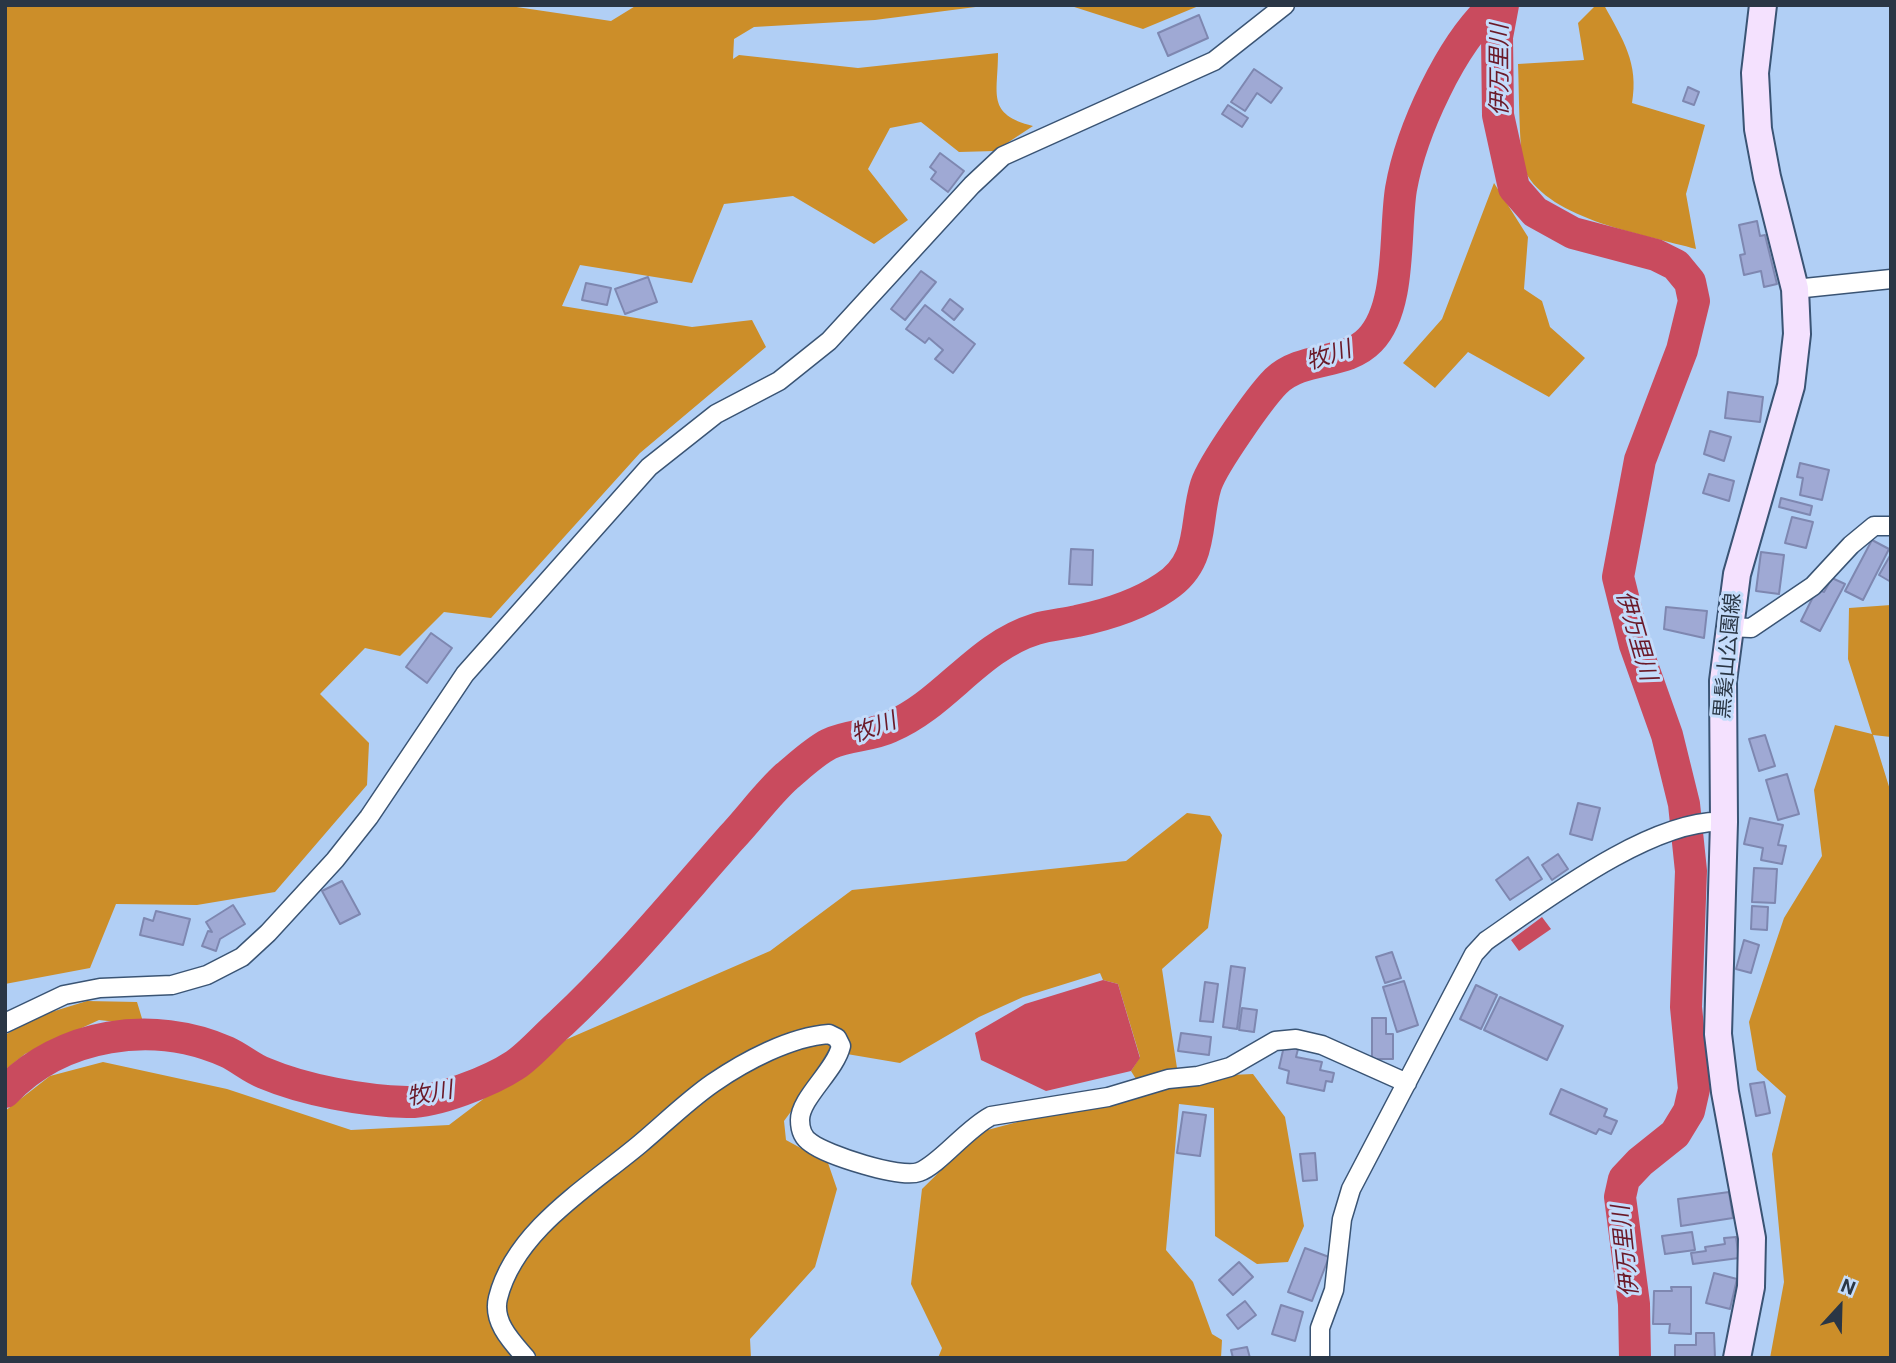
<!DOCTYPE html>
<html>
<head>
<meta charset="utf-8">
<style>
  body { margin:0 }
  #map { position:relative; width:1896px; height:1363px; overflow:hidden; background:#b1cff5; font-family:Roboto,sans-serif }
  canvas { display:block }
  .frame { position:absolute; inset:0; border:7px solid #2a3645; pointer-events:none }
  .north { position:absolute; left:1805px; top:1272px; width:70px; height:70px; -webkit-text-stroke:5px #c4dcfb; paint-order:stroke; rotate:22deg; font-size:19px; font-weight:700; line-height:28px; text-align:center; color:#2a3645 }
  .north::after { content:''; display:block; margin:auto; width:24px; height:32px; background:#2a3645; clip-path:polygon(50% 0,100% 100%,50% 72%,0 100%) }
</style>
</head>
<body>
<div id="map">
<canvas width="1896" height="1363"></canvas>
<div class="frame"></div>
<div class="north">N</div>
</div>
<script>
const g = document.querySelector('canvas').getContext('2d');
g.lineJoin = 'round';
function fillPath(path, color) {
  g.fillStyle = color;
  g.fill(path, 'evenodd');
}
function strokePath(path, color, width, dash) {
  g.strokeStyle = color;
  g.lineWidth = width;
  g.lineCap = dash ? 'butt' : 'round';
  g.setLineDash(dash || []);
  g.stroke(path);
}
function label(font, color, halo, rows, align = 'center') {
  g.font = font + ' Roboto,"Noto Sans JP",sans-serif';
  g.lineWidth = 6;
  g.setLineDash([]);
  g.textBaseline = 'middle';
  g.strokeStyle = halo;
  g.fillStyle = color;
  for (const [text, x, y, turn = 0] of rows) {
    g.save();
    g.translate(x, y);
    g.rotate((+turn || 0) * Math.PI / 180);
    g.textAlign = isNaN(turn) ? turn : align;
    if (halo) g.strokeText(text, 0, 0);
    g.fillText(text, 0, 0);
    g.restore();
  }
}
fillPath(new Path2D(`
  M5,5h498l108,16 26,-16h354l-116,15 -121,7 -20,12 -1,20 6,-4 119,13 140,-15c0,42 -12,61 35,73l-38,25 -36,1 -38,-30 -31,6 -22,41 40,51 -34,24 -81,-48 -69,8 -32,79 -112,-18 -18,41 130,21 60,-7 14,27 -126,106 -149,165 -47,-6 -44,44 -35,-8 -45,46 49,49 -2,42 -92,107 -78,13 -81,-1 -26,64 -85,16z
  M1068,5h133l-58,24z
  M1596,5h8c19,35 35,58 28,98l73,22 -19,69 10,55c-49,-14 -147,-29 -171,-78 -6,-10 -6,-90 -7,-107l66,-4 -6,-37z
  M1494,183l34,54 -4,52 18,12 8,26 35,31 -36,39 -81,-45 -33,36 -32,-25 39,-44z
  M1891,605v132l-18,-2 18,58v565h-121l14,-76 -12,-128 14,-58 -29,-26 -8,-48 35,-104 38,-62 -8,-66 21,-65 37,9 -24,-75 1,-51z
  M1187,813l23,3 12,19 -14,93 -46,41 15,99 -41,11 -5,-8 9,-14 -22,-73 -15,-4 -3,-7 -77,24 -44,20 -79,46 -65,-11 -51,69 2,19 42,23 9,26 -22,78 -65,72 1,19h-746v-247l45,-35 53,-14 124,27 124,41 98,-5 107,-81 214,-93 82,-61 274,-29z
  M87,1001l50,1 7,23 -45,-5 -74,34 -20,16v-35l30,-18z
  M1253,1074l32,43 19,109 -16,36 -31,2 -42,-28 -1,-128 -35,-4 -13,146 27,32 19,52 10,6 -1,18h-283l4,-10 -31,-64 11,-95 58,-57 206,-55z`), '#cc8e29');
fillPath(new Path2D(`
  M1542,917l9,12 -32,22 -8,-11z
  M1103,980l15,4 22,74 -9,13 -85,20 -65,-31 -6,-27 50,-29z`), '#c94b5e');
strokePath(new Path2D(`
  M1503,5l-6,32 1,78 16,73 21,24 38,21 83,22 20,10 14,17 4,19 -12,49 -42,110 -22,117 17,68 32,90 17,69 7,67 -5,136 8,82 -5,22 -14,23 -35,28 -16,17 -4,18 14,107 1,54
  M5,1092c56,-59 148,-73 222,-40 13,6 24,16 37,21 40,17 99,28 143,29 28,1 84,-21 108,-37 16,-11 31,-29 46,-42 61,-57 115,-123 170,-185 19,-20 36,-44 56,-62 12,-10 28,-25 42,-32 19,-9 42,-8 61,-17 55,-23 87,-80 146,-98 13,-4 28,-5 41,-8 29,-6 63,-17 88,-34 40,-26 29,-64 41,-102 7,-21 54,-88 70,-104 28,-26 69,-15 94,-41 32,-33 24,-108 31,-151 10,-57 50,-146 94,-184`), '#c94b5e', 32);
const building = new Path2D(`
  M1199,15l9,23 -40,18 -10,-23z
  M1254,69l28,19 -11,15 -14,-10 -12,18 -14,-9z
  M1688,87l11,5 -5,13 -11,-4z
  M1228,105l20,13 -6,9 -20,-13z
  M940,153l24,18 -16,21 -17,-13 5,-7 -6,-5z
  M1757,221l3,15 5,-1 12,49 -13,3 -3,-16 -17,4 -4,-20 5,-1 -6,-29z
  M921,271l15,11 -31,38 -14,-11z
  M648,277l9,25 -32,12 -10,-25z
  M586,283l25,5 -4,17 -25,-5z
  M950,299l13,10 -9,11 -12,-10z
  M925,305l50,39 -22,29 -18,-14 8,-9 -14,-12 -4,5 -19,-14z
  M1728,392l35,5 -3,25 -35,-4z
  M1710,431l21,6 -7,24 -20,-7z
  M1800,463l29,7 -7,30 -22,-5 3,-17 -6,-1z
  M1709,474l25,7 -5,20 -26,-8z
  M1781,498l31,8 -2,9 -31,-8z
  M1792,517l21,5 -7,26 -21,-5z
  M1872,540l17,9 -26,51 -18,-9z
  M1071,549l22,1 -1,35 -23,-1z
  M1761,552l23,3 -5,39 -23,-3z
  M1891,554v28l-12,-7z
  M1832,578l13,6 -25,47 -19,-10 16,-32 7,3z
  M1666,607l41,4 -3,27 -40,-9z
  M431,633l21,15 -25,35 -21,-16z
  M1765,735l10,31 -16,5 -10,-32z
  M1787,774l12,40 -21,6 -12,-40z
  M1578,803l22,5 -8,32 -22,-6z
  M1750,818l33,7 -5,20 8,1 -4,18 -21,-4 2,-12 -19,-4z
  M1558,854l10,15 -16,11 -10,-15z
  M1528,857l14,22 -32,21 -14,-20z
  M1754,868l23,1 -2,34 -23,-1z
  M342,881l18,33 -20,10 -18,-33z
  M233,905l12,19 -25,15 -4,12 -14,-5 6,-15 4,1 -6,-10z
  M1752,906l16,1 -1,23 -16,-1z
  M156,911l34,8 -7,26 -43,-10 4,-17 9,3z
  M1744,940l15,5 -8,28 -15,-4z
  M1392,952l9,26 -16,5 -9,-26z
  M1231,966l14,2 -8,61 -14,-2z
  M1404,981l14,44 -21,7 -14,-45z
  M1205,982l13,2 -5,38 -13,-1z
  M1476,985l21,10 -16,34 -21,-10z
  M1500,997l63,29 -16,34 -63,-30z
  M1242,1008l15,2 -3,22 -15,-2z
  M1372,1018h14v16h7v25h-21z
  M1181,1033l30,4 -2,18 -31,-4z
  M1284,1046l14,3 -2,8 26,5 -2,8 14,3 -2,9 -6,-1 -2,10 -37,-8 2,-12 -10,-3z
  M1764,1082l6,31 -14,3 -6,-32z
  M1561,1089l46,20 -3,7 13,5 -6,13 -12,-5 -3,5 -46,-20z
  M1183,1112l23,3 -6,41 -23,-3z
  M1315,1153l2,27 -14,1 -3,-27z
  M1729,1192l4,26 -52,8 -3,-27z
  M1692,1232l3,18 -30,4 -3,-18z
  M1736,1237l3,21 -46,6 -2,-11 15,-2 -1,-4 20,-3 -1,-6z
  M1305,1248l24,9 -17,44 -24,-9z
  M1239,1262l14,15 -20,18 -14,-15z
  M1714,1273l23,6 -7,30 -24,-6z
  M1671,1287h20v47l-22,-1 1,-9h-17l1,-33h18z
  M1245,1301l11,14 -18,14 -11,-14z
  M1281,1305l22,7 -8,29 -23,-7z
  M1696,1333h18l1,25h-40v-13h21z
  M1247,1347l3,11h-17l-2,-8z`);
fillPath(building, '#9fa9d4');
strokePath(building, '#7e87b0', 2);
const minor = new Path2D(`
  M1795,289l96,-10
  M1728,627l23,1 62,-42 38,-41 23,-19h17
  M5,1023l59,-28 36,-7 72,-3 35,-10 35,-18 26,-24 67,-73 34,-43 96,-143 184,-207 67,-53 63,-33 50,-40 143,-156 31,-29 211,-95 71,-56
  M526,1358c-14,-16 -34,-36 -28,-60 17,-68 92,-112 142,-154 24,-20 47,-43 73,-61 32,-22 77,-46 116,-49l8,4 4,8c-6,25 -41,52 -41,74 0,10 3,18 11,23 16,12 89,36 108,29 20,-7 47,-43 72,-56l117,-19 60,-18 30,-3 32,-9 45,-26 21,-2 26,6 85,38
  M1320,1358v-30l14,-38 8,-71 9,-30 123,-235 12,-13c58,-40 167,-123 238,-119`);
const secondary = new Path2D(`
  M1737,1358l14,-71 1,-49 -27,-146 -7,-58 6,-212 -1,-141 14,-107 54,-188 6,-52 -2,-45 -28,-112 -9,-48 -3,-56 8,-68`);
strokePath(minor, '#3a5474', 21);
strokePath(secondary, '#3a5474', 30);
strokePath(minor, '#fff', 18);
strokePath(secondary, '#f4e1fe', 26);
label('21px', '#2a3645', '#c4dcfb', [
  ["黒髪山公園線",1729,656,-85]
]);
label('italic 23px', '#6a1928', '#c4dcfb', [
  ["伊万里川",1501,70,-90],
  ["牧川",1329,357,-18],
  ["伊万里川",1635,636,74],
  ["牧川",874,729,-20],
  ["牧川",430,1095,-10],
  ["伊万里川",1627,1251,-96]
]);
</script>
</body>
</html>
